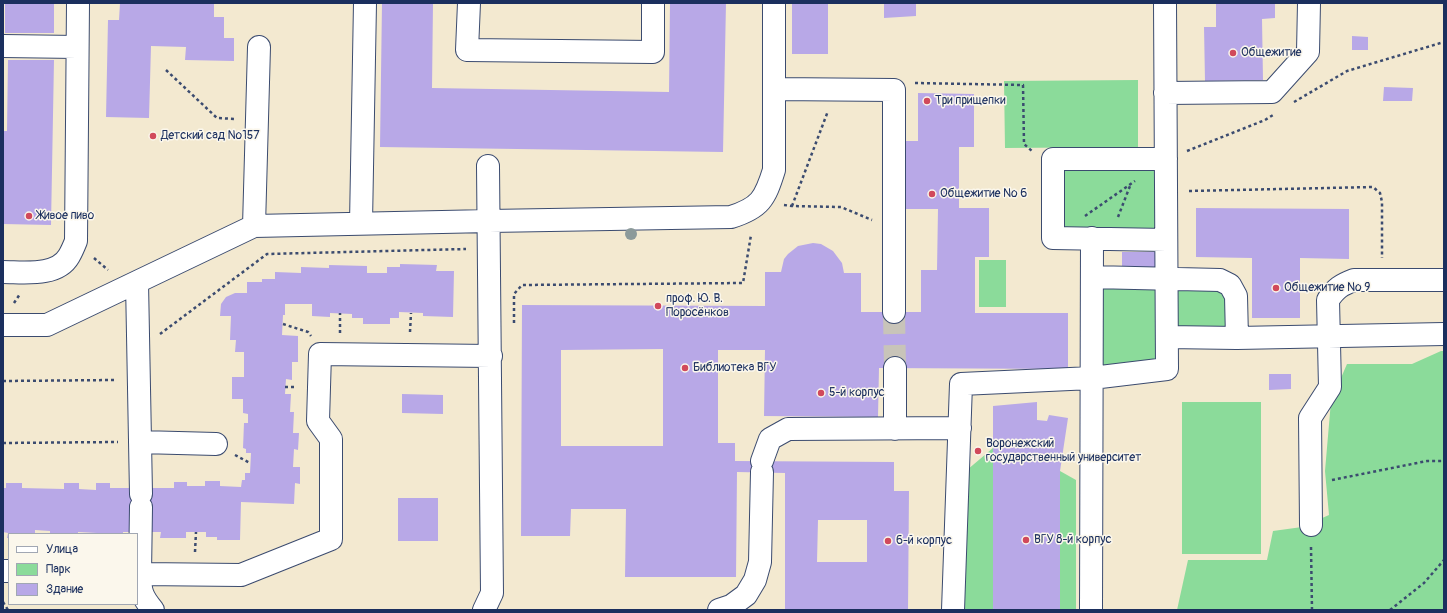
<!DOCTYPE html>
<html>
<head>
<meta charset="utf-8">
<style>
  body { margin:0 }
  #map { position:relative; width:1447px; height:613px; overflow:hidden; background:#f3e9d0; font-family:Pangolin,sans-serif }
  canvas { display:block }
  .frame { position:absolute; inset:0; border:4px solid #1b2f5e; pointer-events:none }
  .legend { position:absolute; left:8px; top:533px; width:130px; height:72px; box-sizing:border-box; background:#fbf7ec; border:1px solid #a1a7b3; margin:0; padding:5px 7px; list-style:none; font-size:12px; color:#1b2f5e }
  .legend li { display:flex; align-items:center; gap:8px; height:20px }
  .legend b { width:20px; border:1px solid #a1a7b3 }
</style>
</head>
<body>
<div id="map">
<canvas width="1447" height="613"></canvas>
<div class="frame"></div>
<ul class="legend">
<li><b style="height:5px;background:#fff"></b>Улица</li>
<li><b style="height:11px;background:#8bdb9a"></b>Парк</li>
<li><b style="height:11px;background:#b8a8e7"></b>Здание</li>
</ul>
</div>
<script>
const g = document.querySelector('canvas').getContext('2d');
g.lineJoin = 'round';
function fillPath(path, color) {
  g.fillStyle = color;
  g.fill(path, 'evenodd');
}
function strokePath(path, color, width, dash) {
  g.strokeStyle = color;
  g.lineWidth = width;
  g.lineCap = dash ? 'butt' : 'round';
  g.setLineDash(dash || []);
  g.stroke(path);
}
function label(font, color, halo, rows, align = 'center') {
  g.font = font + ' Pangolin,sans-serif';
  g.lineWidth = 3;
  g.setLineDash([]);
  g.textBaseline = 'middle';
  g.strokeStyle = halo;
  g.fillStyle = color;
  for (const [text, x, y, turn = 0] of rows) {
    g.save();
    g.translate(x, y);
    g.rotate((+turn || 0) * Math.PI / 180);
    g.textAlign = isNaN(turn) ? turn : align;
    if (halo) g.strokeText(text, 0, 0);
    g.fillText(text, 0, 0);
    g.restore();
  }
}
fillPath(new Path2D(`
  M1138,80v67l-133,1 -1,-67z
  M1053,159h113v81l-113,-2z
  M979,260h27v47h-27z
  M1092,277l128,3 17,58 -70,-1v32l-75,9z
  M1441,351h3v259h-267l11,-50h79l6,-29 29,-4 27,-12 -4,-44 6,-70 16,-37h65z
  M1182,402h79v152h-79z
  M993,448v162h-30l4,-140z
  M1060,471l16,9v130h-16z`), '#8bdb9a');
fillPath(new Path2D(`
  M5,3h49v30h-49z
  M120,3h94v14h10v21h10v23l-49,-1 1,-13 -35,-1 -2,72 -43,-1 2,-97h11z
  M382,3h51l-1,85 237,4 1,-89h56l-3,149 -343,-5z
  M792,3h36v51h-36z
  M884,3h32v13l-32,2z
  M1216,3h59v15l-13,1 1,61 -58,1 -1,-54h12z
  M1352,36l16,1v13h-16z
  M8,60h46l-3,165 -48,-1v-93h4z
  M1384,87l29,1 -1,13h-29z
  M918,93l56,1v53h-15v61h30v49h-14v56h93v56l-189,-1 -1,49 -114,-1 1,-66h-47v93h17v18l159,1v29h15l-1,119h-123v-137l-48,-1 -1,105h-111l1,-68h-55l-1,27h-49l1,-231 243,1v-34h16l3,-13 4,-5 10,-8 15,-3 8,1 12,7 9,12 2,10h17v39h60v-42h16l1,-61h-33v-68h13zM663,349v97h-102v-96zM818,520h49v42h-50z
  M1196,208l153,1v50l-49,-1v60h-48v-60l-56,-1z
  M1122,252h34v20h-34z
  M400,264l37,1 -1,6h18l-1,46 -30,-1v-3l-24,-1v6h-9v6h-27v-6h-11v-4l-22,-1v4l-18,-1v-12h-27v11h-2l-1,20 16,1v26h-6v18l-6,-1 -1,15h6l-1,18h4l-1,21h6l-1,17 -4,-1 -1,18h7v17l-5,-1 -1,21 -53,-2 -1,38h-23v-3h-11v-5h-20v6h-26l1,-6h-38v2h-26v-1l-19,-1v2h-28v-3l-15,-1v4h-26v4h-2l1,-5 -5,-1v-44h3v-5h16v5l42,1v-6h15v6l17,1v-7h14v5h64v-6h13v4h18v-5h15v5l21,1 1,-7h3v-7h5l1,-20h-5v-4l-3,-1 1,-25h4v-9l-5,-1v-14h-11v-22h12v-25h-9l1,-12h-6l1,-24h-11l1,-12 5,-7 9,-4h12v-11h15v-3h13v-7l26,1v-6l28,1v-3l38,1v7h20v-6h13z
  M1269,374h22v15l-22,1z
  M402,394l41,1v19l-41,-1z
  M1037,402v18l10,1 2,-6 19,3 -8,53v139h-67v-204z
  M398,498h40v43h-40z`), '#b8a8e7');
strokePath(new Path2D(`
  M894,312l1,56`), '#c8c4b9', 22, [22, 11]);
const minor = new Path2D(`
  M469,3l-2,47 186,2v-49
  M3,46l74,1
  M774,89l120,1v222
  M1165,93l107,-1 36,-40 1,-49
  M1166,159h-113v79l113,2
  M361,223l4,-220
  M254,226l5,-179
  M3,272c21,0 54,5 66,-16 3,-5 5,-10 7,-15l2,-238
  M1092,277l128,3 10,5 6,11 1,42
  M137,282l4,212
  M3,325h44l207,-99 235,-5 242,-4c29,-9 34,-18 43,-47v-167
  M1167,337l70,1 207,-4
  M895,368v61
  M140,442l76,2
  M762,461l8,-22 18,-10 172,-1
  M1311,525l-1,-107 20,-31 -2,-87c8,-12 13,-15 26,-20h90
  M3,571h6
  M137,574h3l1,-67
  M153,610c-11,-13 -13,-19 -13,-36l101,1 90,-36v-100l-13,-18 2,-67 171,2
  M484,610l8,-17 -4,-427
  M719,610l12,-4 15,-11 9,-15 5,-18 2,-90
  M953,610l8,-226 131,-6 75,-9 -2,-366
  M1091,610l1,-372`);
strokePath(minor, '#3b4b6f', 24);
strokePath(new Path2D(`
  M166,70l51,48 18,1
  M915,83l108,2 1,59 8,7
  M1294,102l53,-31 97,-29
  M1187,151l78,-31 8,-5
  M1189,191l184,-4 7,6 2,9v56
  M784,205l8,1 49,1 31,13
  M792,206l36,-95
  M1085,216l50,-35
  M1118,217l12,-31
  M94,258l14,12
  M14,303l6,-9
  M514,323v-29l8,-9 221,-2 8,-48
  M283,324l25,8 3,4
  M410,332l1,-19
  M340,333v-20
  M160,334l107,-80 199,-5
  M3,381l113,-1
  M285,387h12
  M3,443l115,-1
  M235,455l15,8
  M1332,480l95,-19h17
  M87,534v-1
  M1311,547l1,63
  M195,552l1,-20
  M3,602l5,8
  M1390,610l34,-27 20,-23`), '#3b4b6f', 2.5, [3, 3]);
strokePath(minor, '#fff', 22);
g.fillStyle = '#8c9a9a';
for (const [x, y] of [
  [631,234]
]) {
  g.beginPath();
  g.arc(x, y, 6, 0, 2 * Math.PI);
  g.fill();
}
for (const [x, y, r, color] of [
  [1233,53,4,"#d1495b"],
  [927,101,4,"#d1495b"],
  [153,136,4,"#d1495b"],
  [932,194,4,"#d1495b"],
  [29,216,4,"#d1495b"],
  [1276,288,4,"#d1495b"],
  [658,306,4,"#d1495b"],
  [685,368,4,"#d1495b"],
  [821,393,4,"#d1495b"],
  [978,451,4,"#d1495b"],
  [1026,540,4,"#d1495b"],
  [888,541,4,"#d1495b"]
]) {
  const dot = new Path2D();
  dot.arc(x, y, r, 0, 2 * Math.PI);
  g.fillStyle = color;
  g.fill(dot);
  strokePath(dot, '#fbf7ec', 1.5);
}
label('12px', '#1b2f5e', '#fbf7ec', [
  ["Общежитие",1241,53],
  ["Три прищепки",935,101],
  ["Детский сад №157",161,136],
  ["Общежитие № 6",940,194],
  ["Живое пиво",37,216],
  ["Общежитие № 9",1284,288],
  ["проф. Ю. В.",666,299],
  ["Поросёнков",666,313],
  ["Библиотека ВГУ",693,368],
  ["5-й корпус",829,393],
  ["Воронежский",986,444],
  ["государственный университет",986,458],
  ["ВГУ 8-й корпус",1034,540],
  ["6-й корпус",896,541]
], 'left');
</script>
</body>
</html>
